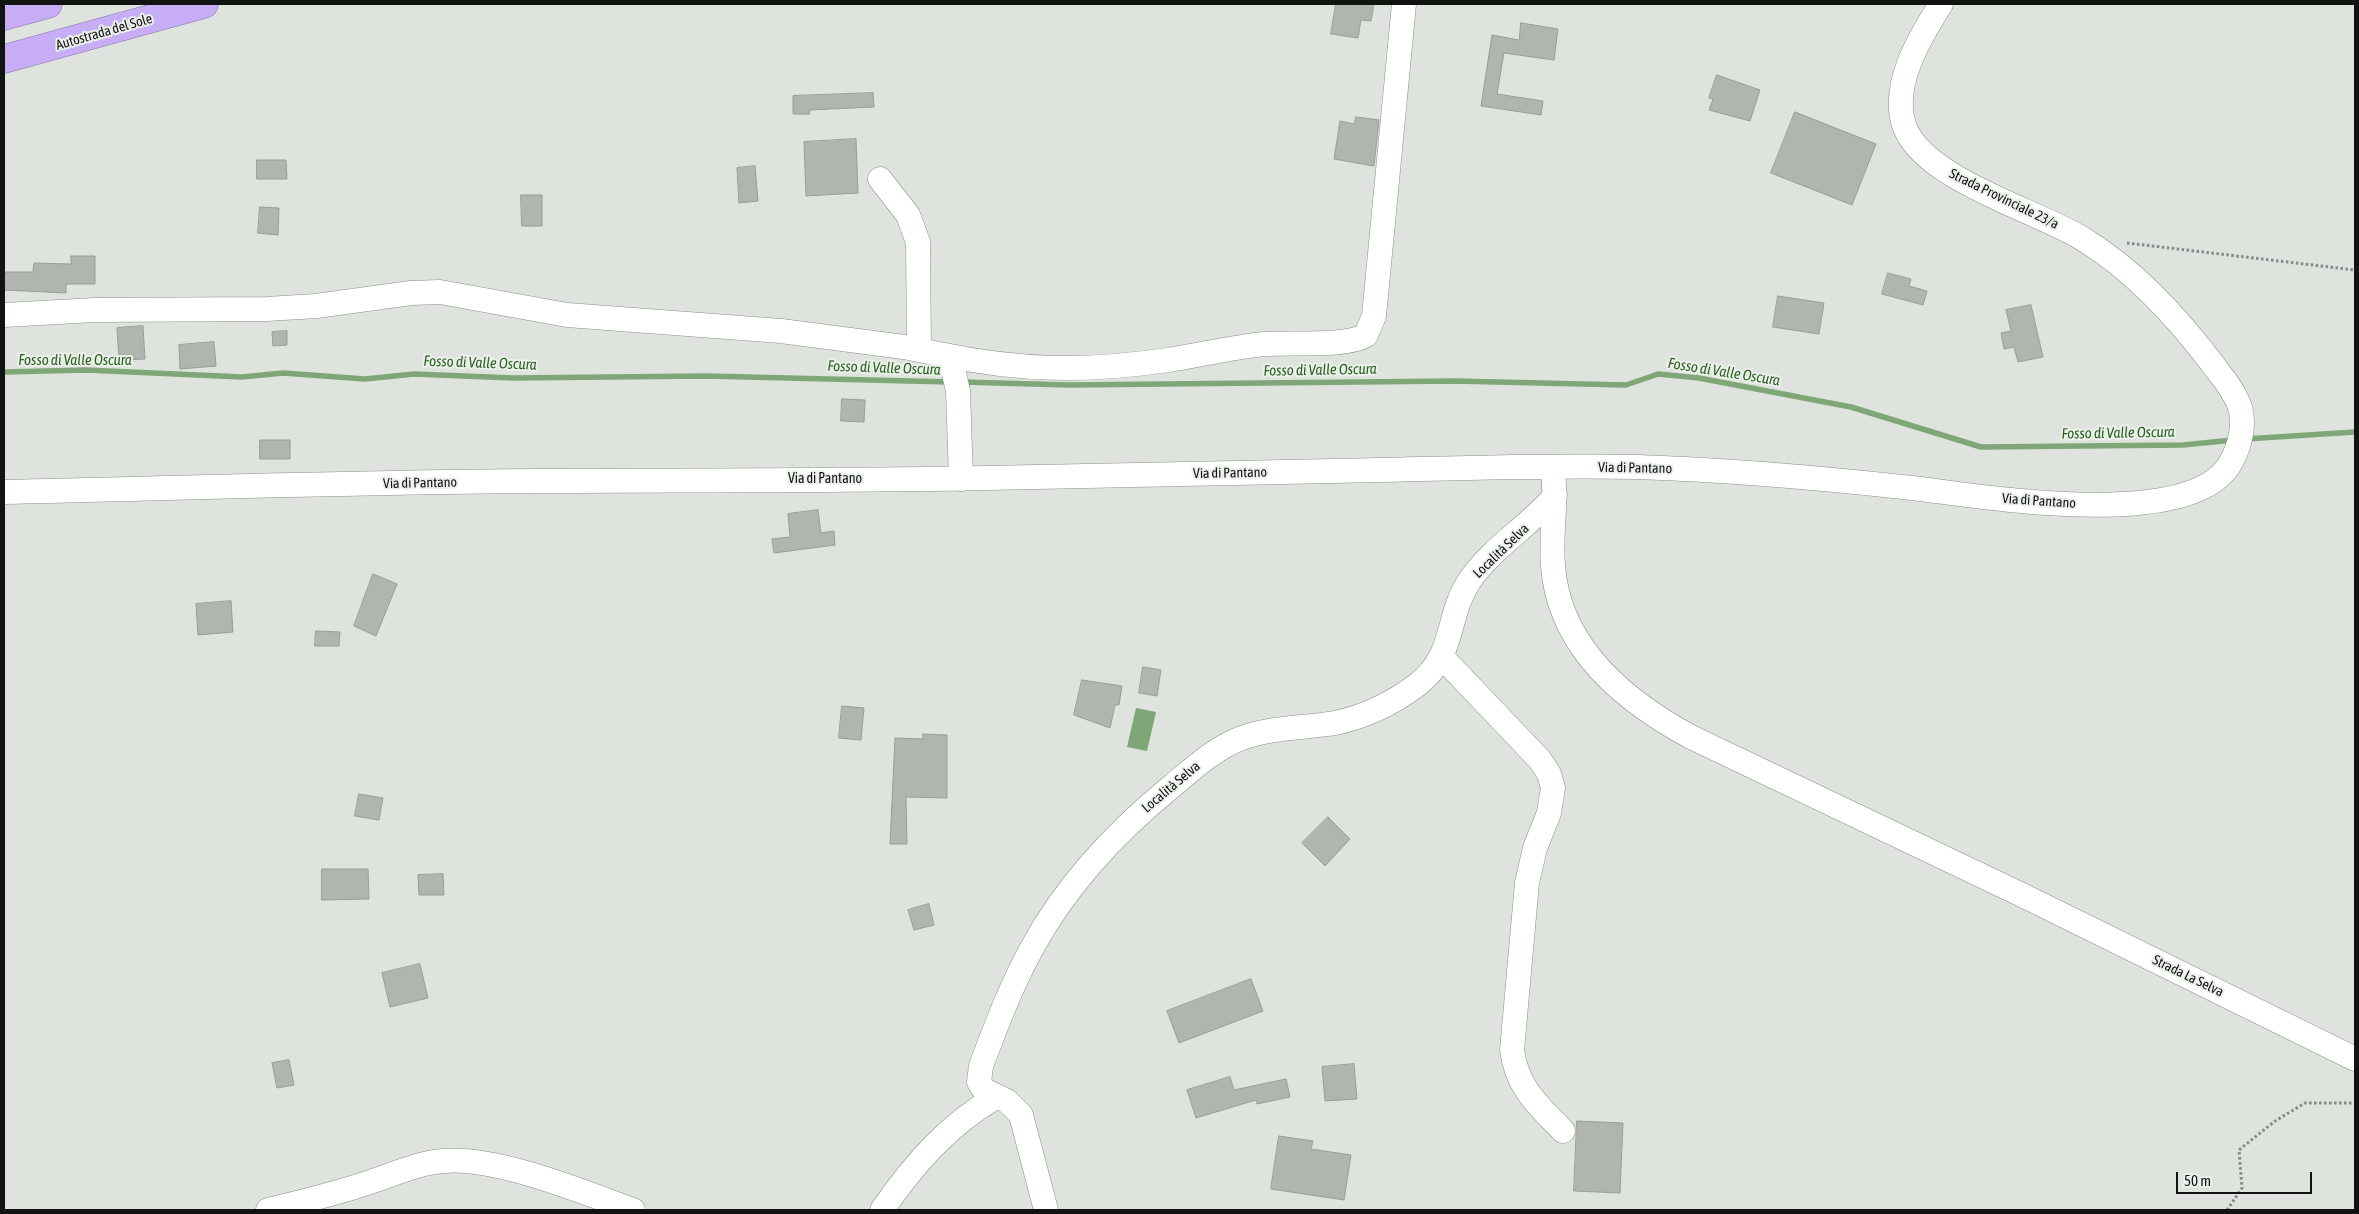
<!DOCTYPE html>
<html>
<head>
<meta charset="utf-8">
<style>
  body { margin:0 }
  #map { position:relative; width:2359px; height:1214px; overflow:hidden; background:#dee3dd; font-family:"Asap Condensed",sans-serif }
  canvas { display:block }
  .frame { position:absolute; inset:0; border:5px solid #111311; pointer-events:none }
  .scale { position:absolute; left:2176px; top:1172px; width:136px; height:22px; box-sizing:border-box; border:2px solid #111311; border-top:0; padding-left:6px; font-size:15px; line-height:18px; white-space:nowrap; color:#111311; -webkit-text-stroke:4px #ebf1ea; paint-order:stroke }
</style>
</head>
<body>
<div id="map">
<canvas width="2359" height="1214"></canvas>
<div class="frame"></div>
<div class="scale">50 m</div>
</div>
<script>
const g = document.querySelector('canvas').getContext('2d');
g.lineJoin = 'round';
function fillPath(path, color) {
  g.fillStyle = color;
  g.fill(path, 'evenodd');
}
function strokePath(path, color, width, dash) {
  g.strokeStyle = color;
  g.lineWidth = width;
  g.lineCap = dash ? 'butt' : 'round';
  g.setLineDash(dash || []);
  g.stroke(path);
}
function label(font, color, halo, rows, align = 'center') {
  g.font = font + ' "Asap Condensed",sans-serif';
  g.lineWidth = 4;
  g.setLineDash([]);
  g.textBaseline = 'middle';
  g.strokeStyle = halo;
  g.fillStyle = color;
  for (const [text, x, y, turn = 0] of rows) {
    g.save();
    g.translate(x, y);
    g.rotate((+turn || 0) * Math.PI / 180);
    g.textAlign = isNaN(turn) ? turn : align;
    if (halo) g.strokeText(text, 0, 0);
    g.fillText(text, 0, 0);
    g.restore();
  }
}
fillPath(new Path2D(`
  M1136,708l20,4 -9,39 -20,-4z`), '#7ea677');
strokePath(new Path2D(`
  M4,372l82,-2 156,7 41,-4 82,6 49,-5 99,4 193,-2 245,6
  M963,382l105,3 386,-4 172,4 32,-11 41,4 152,29 130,40 202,-2 50,-5
  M2245,439l110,-7`), '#7ea677', 5.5);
const building = new Path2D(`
  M1336,4h38l-3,17 -10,-1 -3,18 -27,-4z
  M1521,23l37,6 -4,31 -50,-7 -7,41 46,7 -2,14 -60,-9 11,-71 27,5z
  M1717,75l43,15 -10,31 -41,-11 4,-11 -4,-1z
  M873,93l1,14 -65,3 1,4h-17v-18z
  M1795,112l81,32 -24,61 -81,-32z
  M1356,117l23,3 -5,46 -40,-7 6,-38 14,3z
  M856,139l2,54 -52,3 -2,-54z
  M257,160h29l1,19h-30z
  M755,166l3,35 -19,2 -2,-35z
  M521,195h21v31h-20z
  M260,207l19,1 -1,27 -20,-2z
  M71,256h24v28h-29v9l-62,-3v-18h29l1,-9 37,1z
  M1888,273l23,6 -2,7 18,5 -4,14 -41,-11z
  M1778,296l46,7 -5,31 -46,-7z
  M2031,305l12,52 -25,5 -4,-15 -10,2 -3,-16 10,-2 -5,-21z
  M143,326l2,33 -26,1 -2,-32z
  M287,331v14l-14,1 -1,-14z
  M214,342l2,24 -36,3 -1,-24z
  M842,399l23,1 -1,22 -23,-1z
  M260,440h30v19h-30z
  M818,510l3,23 13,-2 1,14 -61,8 -2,-14 18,-2 -2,-23z
  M373,574l24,10 -21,52 -22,-10z
  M231,601l2,31 -35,3 -2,-31z
  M316,631l24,1 -1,14h-24z
  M1143,667l18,3 -4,26 -18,-3z
  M1082,680l40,6 -3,19h-4l-5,23 -36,-13z
  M842,706l22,2 -3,32 -22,-2z
  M923,734l24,1v63l-41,-1 1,47h-17l5,-106 28,1z
  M359,794l24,4 -4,22 -24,-4z
  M1328,817l22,22 -25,27 -23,-23z
  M322,869h46l1,30 -47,1z
  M443,874l1,21h-25l-1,-20z
  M929,904l5,21 -20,5 -6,-20z
  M420,964l8,34 -38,9 -8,-34z
  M1251,979l12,32 -84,32 -12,-32z
  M289,1060l5,25 -17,3 -5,-25z
  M1354,1064l3,35 -32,2 -3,-34z
  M1230,1077l4,13 52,-11 4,18 -33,7 -1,-4 -60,18 -9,-28z
  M1577,1121l46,2 -3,70 -46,-2z
  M1279,1136l34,5 -2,8 40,6 -7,45 -73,-11z`);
fillPath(building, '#b0b5af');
strokePath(building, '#989e97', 1);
const minor = new Path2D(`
  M880,179l28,36 10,27 1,108
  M4,315l91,-5 172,-1 49,-3 95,-13 29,-1 127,23 214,16 123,16 35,7 14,15 5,22 3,88
  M939,354c82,17 146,18 229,6 32,-5 65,-13 97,-16 25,-2 83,3 101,-9l8,-19 30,-312
  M1552,467c6,33 -2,66 1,99 6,81 71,135 138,171l329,157 335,165
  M4,492c178,-4 357,-10 535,-11 149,-1 299,0 448,-3 131,-3 261,-5 391,-8 87,-2 174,-5 260,-3 92,3 183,11 274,21 69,8 281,45 319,-26 9,-16 14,-37 9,-55 -5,-14 -14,-26 -23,-37 -37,-50 -80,-98 -134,-131 -47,-29 -161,-60 -179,-114 -13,-41 16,-88 37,-121
  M1442,657l98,103 9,14 4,14 -4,25 -14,35 -8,35 -15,167c5,38 26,55 51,81
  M268,1210c33,-8 67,-16 99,-27 25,-8 50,-20 76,-22 53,-5 140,31 190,49
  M882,1210c32,-46 66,-85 114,-113
  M1046,1210l-25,-95 -14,-14 -23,-11 -5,-8 2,-16c15,-40 30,-80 51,-118 34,-63 85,-117 140,-162 22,-18 43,-38 70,-48 29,-11 63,-10 93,-15 29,-6 58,-20 82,-38 40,-31 28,-68 53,-105 22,-32 59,-54 85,-84`);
const highway = new Path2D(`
  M4,16l44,-12
  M4,59l200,-55`);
strokePath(minor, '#8a8f89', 25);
strokePath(highway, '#8777a6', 29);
strokePath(new Path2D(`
  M2127,243l228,27
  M2227,1210l15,-22 -3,-38 36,-29 30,-18h50`), '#858985', 3, [2.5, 2.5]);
strokePath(minor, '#fff', 24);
strokePath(highway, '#c7adf6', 28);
label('14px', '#111311', '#ebf1ea', [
  ["Autostrada del Sole",104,32,-16],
  ["Strada Provinciale 23/a",2004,199,26],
  ["Via di Pantano",1635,468,1],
  ["Via di Pantano",1230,473,-1],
  ["Via di Pantano",825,479],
  ["Via di Pantano",420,483,-1],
  ["Via di Pantano",2039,501,4],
  ["Località Selva",1501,551,-44],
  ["Località Selva",1171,787,-40],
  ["Strada La Selva",2188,976,26]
]);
label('italic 15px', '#2c6122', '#ebf1ea', [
  ["Fosso di Valle Oscura",75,360],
  ["Fosso di Valle Oscura",480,363,2],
  ["Fosso di Valle Oscura",884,368,2],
  ["Fosso di Valle Oscura",1320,370,-1],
  ["Fosso di Valle Oscura",1724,372,9],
  ["Fosso di Valle Oscura",2118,433,-1]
]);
</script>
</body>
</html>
